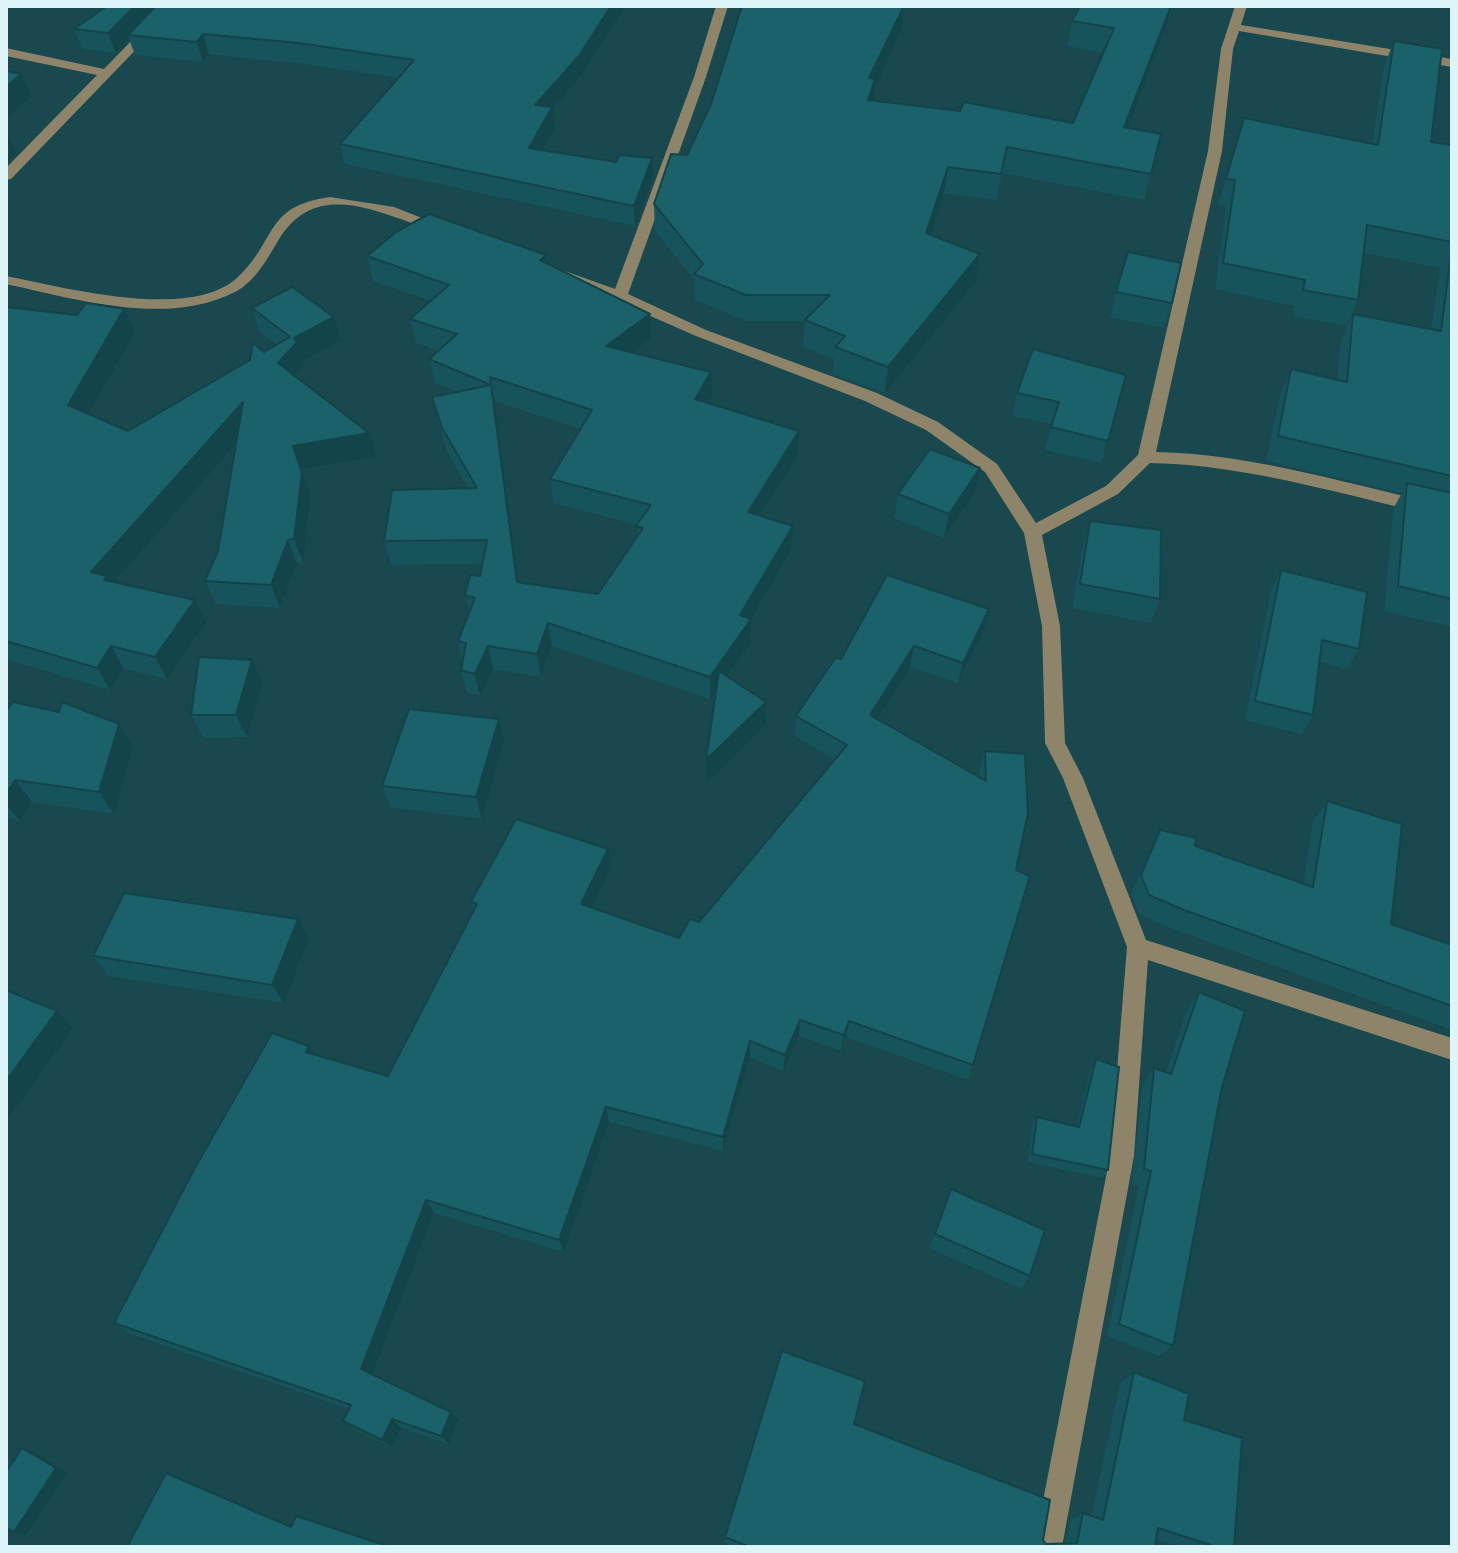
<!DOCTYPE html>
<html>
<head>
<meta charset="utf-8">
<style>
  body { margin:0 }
  #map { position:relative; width:1458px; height:1553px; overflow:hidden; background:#19484e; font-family:Manrope,sans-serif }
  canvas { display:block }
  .frame { position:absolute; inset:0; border:8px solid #ddf5f9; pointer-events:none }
</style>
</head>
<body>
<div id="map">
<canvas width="1458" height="1553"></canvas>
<div class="frame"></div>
</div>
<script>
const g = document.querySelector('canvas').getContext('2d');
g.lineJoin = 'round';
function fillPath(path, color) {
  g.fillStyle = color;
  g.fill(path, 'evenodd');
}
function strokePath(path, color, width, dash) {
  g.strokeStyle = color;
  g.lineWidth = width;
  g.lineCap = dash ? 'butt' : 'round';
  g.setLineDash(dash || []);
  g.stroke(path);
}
fillPath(new Path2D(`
  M165,6h13l-167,173 -5,1v-12l91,-93 -91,-19v-8l98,21z
  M716,6h12l-22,71 -78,217 78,36 171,63 61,29 59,42 39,59 70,-37 32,-31 70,-304 13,-102 14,-43h12l-6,19 211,34v8l-213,-36 -6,18 -11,102 -66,301c101,2 197,34 296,55v12c-101,-21 -198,-54 -302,-56l-32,31 -76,41 18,91 5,117 18,35 63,162 306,98v22l-304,-100 -14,196 -72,391h-28l76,-391 17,-209 -64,-169 -18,-35 -3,-117 -18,-93 -39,-61 -59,-42 -61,-29 -169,-65 -141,-62 7,-4 53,19 79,-212z
  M330,197l64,10 56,22 -7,4c-57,-15 -125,-60 -165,8 -11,18 -23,41 -43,51 -68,35 -159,7 -229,-8v-8c58,11 184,46 232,1 40,-38 26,-71 92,-80z`), '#8e846a');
fillPath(new Path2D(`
  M135,6h490l-44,70 -28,32 2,20 -13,22 74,12 36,-4 1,20 -18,48 -290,-62 -5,-20 59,-66 -95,-14 -95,-10 -6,8 -68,-7 -6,-16 -13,14 -34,-4 -8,-20z
  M742,6h162l-2,23 -27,59 -2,12 200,23 30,-70 -36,-7 5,-25 95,3 -40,103 34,7 -17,66 -142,-27 -6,27 -52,-7 -14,42 50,19 -4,27 -91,112 -52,-19 1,-15 -31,-12 2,-26h-59l-51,-21 -1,-21 -39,-48 -1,-27 33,-49 24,-51z
  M1394,41l37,101 21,3v482l-68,-16 9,-102 9,-16 -136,-32 14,-66 11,-26 46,11 4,-40 12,-26 78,15 9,-61 -76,-15 -6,47 -11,26 -55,-10 2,-10 -79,-17 11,-83 -8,-1 26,-87 128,26 12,-78z
  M546,255l1,9 104,74 -19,14 80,44 -5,7 91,52 -38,61 31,33 -40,70v23l-25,34 39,49 -58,57 -1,-22 10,-69 -6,8 -158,-53 -11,31 -48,-8 -13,27 -13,-4 -6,-22 2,-9 -5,-20 12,-29 -5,-17 15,-19 2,-12 -91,1 -7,-24 84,-53 -21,-36 -9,-31 -6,-24 25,-5 -22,-9 -6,-24 10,-8 -23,-8 -6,-24 21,-18 -58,-20 -6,-25zM494,401l86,28 -30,50 4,24 83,22v12l-39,57 -80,-12z
  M1116,292l56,11 -8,25 -54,-11z
  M6,307l129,25 -47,81 40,18 149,-86 -17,-13 -8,-24 89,32 -38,21 1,4 -9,11 81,80 -75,13 9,27 -7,66 -6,1 -17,45 -64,-4 -11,-23 13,-30 18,-108 -121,139 91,41 -39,56 -43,-10 -14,21 -104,-31z
  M1126,375l-25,88 -56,-13 7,-26 -40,-8 5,-23z
  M975,493l-31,45 -50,-20 4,-24z
  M1090,521l70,78 -9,24 -79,-15 11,-63z
  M1281,570l78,79 -12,20 -28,-7 -6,53 -11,19 -57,-14 26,-130z
  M989,609l-5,21 -26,53 -48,-16 -33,52 103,58 -1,-6 6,-20 40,3 -52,311 -5,15 -122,-43 -5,14 -42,-15 -16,35 -33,-14 -27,94 -114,-29 -45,130 -130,-39 -61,161 86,46 -10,24 -48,-16 -10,19 -37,-18 -11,-8 6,-12 -218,-75 -17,-11 195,-277 6,9 73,21 86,-166 -3,-8 140,-34 -20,40 88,30 20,-16 136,-162 -40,-24 1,-20 45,-57z
  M263,683l-16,54 -44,1 -12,-23z
  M6,711l127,36 -19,67 -82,-12 -12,19 -14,-4z
  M504,741l-22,78 -92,-12 -8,-21z
  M1327,801l64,123 61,21v85l-279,-101 -34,-15 -8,-20 29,-64 35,16 108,38 10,-63z
  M298,919l11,20 -25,64 -175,-27 -16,-20z
  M1199,992l23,95 -49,259 -14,10 -52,-20 32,-150 -7,-2 10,-99 12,-17 12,4 21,-62z
  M1096,1059l12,111 -5,8 -75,-16 4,-37 5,-8 40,9 14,-58z
  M951,1189l79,87 -9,13 -92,-41z
  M1134,1372l50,48 50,127h-53l-25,-8 -1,8h-421l-9,-4v-6l129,-113 189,116 3,4h19l5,-24 13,-7 8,3 29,-132z`), '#17535b');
fillPath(new Path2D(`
  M135,6h26l-33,29 1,4 -13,14 -8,-20z
  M611,6h14l-44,70 -28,32 2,20 -23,40 -3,-20 6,-43z
  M904,6l-2,23 -27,59 -2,17 -7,21 3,-48z
  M1171,6l-4,18 -49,129 6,-26z
  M203,34l6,20 -6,8 -6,-20z
  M21,74l10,22 -25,22v-31z
  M6,131l10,22 -10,11z
  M652,158l1,20 -18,48 -1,-20z
  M948,167l-4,26 -22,67 4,-27z
  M980,254l-4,27 -91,112 3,-26z
  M546,255l3,24 -9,-19z
  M124,309l11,23 -55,96 -12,-23z
  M650,314l1,24 -42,32 -3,-24z
  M334,317l7,23 -38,21 1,4 -18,21 -8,-23 16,-25z
  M711,372l1,24 -17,27v-24z
  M490,377l4,24 27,204 -4,-23z
  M243,402l9,23 -140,160 -21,-13z
  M799,431l-1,24 -51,80 1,-23z
  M369,433l7,23 -75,13 9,27 -7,66 -9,-23 -1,-93z
  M980,468l-5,25 -31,45 5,-24z
  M793,526l-2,23 -40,70v23l-41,57v-22l30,-62z
  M288,540l9,23 -17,45 -9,-23z
  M195,600l11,23 -39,56 -12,-22z
  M989,609l-5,21 -26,53 5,-20z
  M548,623l4,23 -11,31 -4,-23z
  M111,646l13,23 -14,21 -13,-22z
  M488,646l5,23 -13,27 -5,-22z
  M914,646l-4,21 -43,69 3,-21z
  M252,660l11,23 -16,54 -11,-22z
  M766,702l-1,23 -58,57 -1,-22z
  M499,719l5,22 -22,78 -6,-22z
  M119,724l14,23 -19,67 -15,-22z
  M15,780l17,22 -12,19 -14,-17v-10z
  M608,849l3,19 -27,55 -3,-19z
  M298,919l11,20 -25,64 -12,-18z
  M57,1011l16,17 -67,93v-40z
  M800,1020l-1,16 -16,35 2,-16z
  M849,1021l-3,16 -5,14 3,-16z
  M750,1041v16l-27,94v-14z
  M309,1046l11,16 -14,-10z
  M606,1107l3,15 -45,130 -5,-12z
  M426,1200l8,13 -63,165 -10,-9z
  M451,1412l8,8 -10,24 -8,-8z
  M392,1419l9,9 -10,19 -9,-7z
  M22,1448l11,4 34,20 -41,63 -12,-3z`), '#13444a');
const building = new Path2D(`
  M107,6h28l-27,27 -34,-4z
  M156,6h455l-32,50 -44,49 17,2 -23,41 87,14 4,-7 32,3 -18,48 -294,-62 74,-84 -115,-17 -96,-9 -6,8 -69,-7z
  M742,6h162l-35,72 6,1 -7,21 92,11 4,-9 109,21 41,-95 -42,-7 8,-15h91l-47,121 37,7 -10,40 -144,-27 -6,27 -53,-7 -22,66 54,21 -92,113 -53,-20 10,-11 -40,-16 25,-25h-84l-52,-21 9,-10 -49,-60 17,-50 16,1 24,-51z
  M1394,41l48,8 -11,93 21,3v97l-85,-17 -9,75 -55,-10 2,-10 -82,-17 12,-83 -9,-1 18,-61 134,27z
  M6,71l15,3 -15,13z
  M429,214l117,41 -6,5 110,54 -44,32 105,26 -16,27 104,32 -51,81 45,14 -53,89 11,4 -41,58 -162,-54 -11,31 -49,-8 -13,28 -14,-4 5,-27 -8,-2 17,-43 -10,-3 5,-20 10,1 7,-36 -103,1 8,-51 85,-2 -35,-60 -10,-31 59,-12 26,197 81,12 45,-66 -7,-2 15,-21 -101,-26 42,-69 -102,-33 1,8 -62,-26 28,-25 -47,-15 39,-34 -82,-29 29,-24z
  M1452,246v230l-174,-40 13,-67 56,13 6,-68 88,17z
  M1128,252l53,11 -9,40 -56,-11z
  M292,287l42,30 -40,21 3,4 -19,21 91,70 -76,13 9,27 -8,66 -6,1 -17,45 -66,-4 13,-30 25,-149 -152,170 16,4 -3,4 91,20 -40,57 -44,-11 -14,22 -91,-27v-334l71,8 9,-12 38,6 -56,96 60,26 122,-71 3,-17 11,9 26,-15 -38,-29z
  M1033,349l93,26 -18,66 -57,-14 8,-25 -42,-9z
  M930,449l50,19 -31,46 -51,-20z
  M1407,483l45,10v106l-54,-13z
  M1090,521l71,9 -1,69 -80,-15z
  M1281,570l86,22 -8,57 -37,-9 -9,75 -58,-14z
  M887,575l102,34 -26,54 -49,-17 -44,69 116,66 -1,-30 40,3 3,59 -12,57 14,6 -57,189 -124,-44 -5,14 -44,-15 -15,35 -35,-14 -27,96 -117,-30 -47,133 -133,-40 -65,169 90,43 -10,24 -49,-17 -10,21 -39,-19 8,-16 -237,-82 82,-157 76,-133 37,13 -3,6 82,24 89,-172 -6,-2 45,-83 92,30 -27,55 98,34 11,-19 9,3 148,-177 -51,-29 40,-59 5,2z
  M199,657l53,3 -16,55h-45z
  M719,671l47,31 -60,58z
  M13,702l46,10 3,-10 57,22 -20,68 -84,-12 -9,14v-83z
  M409,709l90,10 -23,78 -94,-11z
  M1327,801l75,23 -11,100 61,21v61l-268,-96 -35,-15 -8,-20 19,-45 36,8 -1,8 118,41z
  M124,893l174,26 -26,66 -179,-29z
  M6,990l51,21 -51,70z
  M1199,992l46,19 -23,76 -49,259 -54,-22 32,-153 -7,-2 10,-101 17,6z
  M1096,1059l23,8 -11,103 -76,-16 5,-37 42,10z
  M951,1189l94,41 -15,46 -95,-42z
  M782,1351l83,30 -11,43 196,76 -7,40 3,4 31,-1 6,-30 20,7 31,-148 55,22 -5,26 58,18 -8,109h-17l-59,-19 -3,19h-405l-25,-10z
  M22,1448l34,20 -42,64 -8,-4v-56z
  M166,1473l125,54 5,-11 94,31h-263z`);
fillPath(building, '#1b616a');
strokePath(building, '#13444a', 2);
</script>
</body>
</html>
